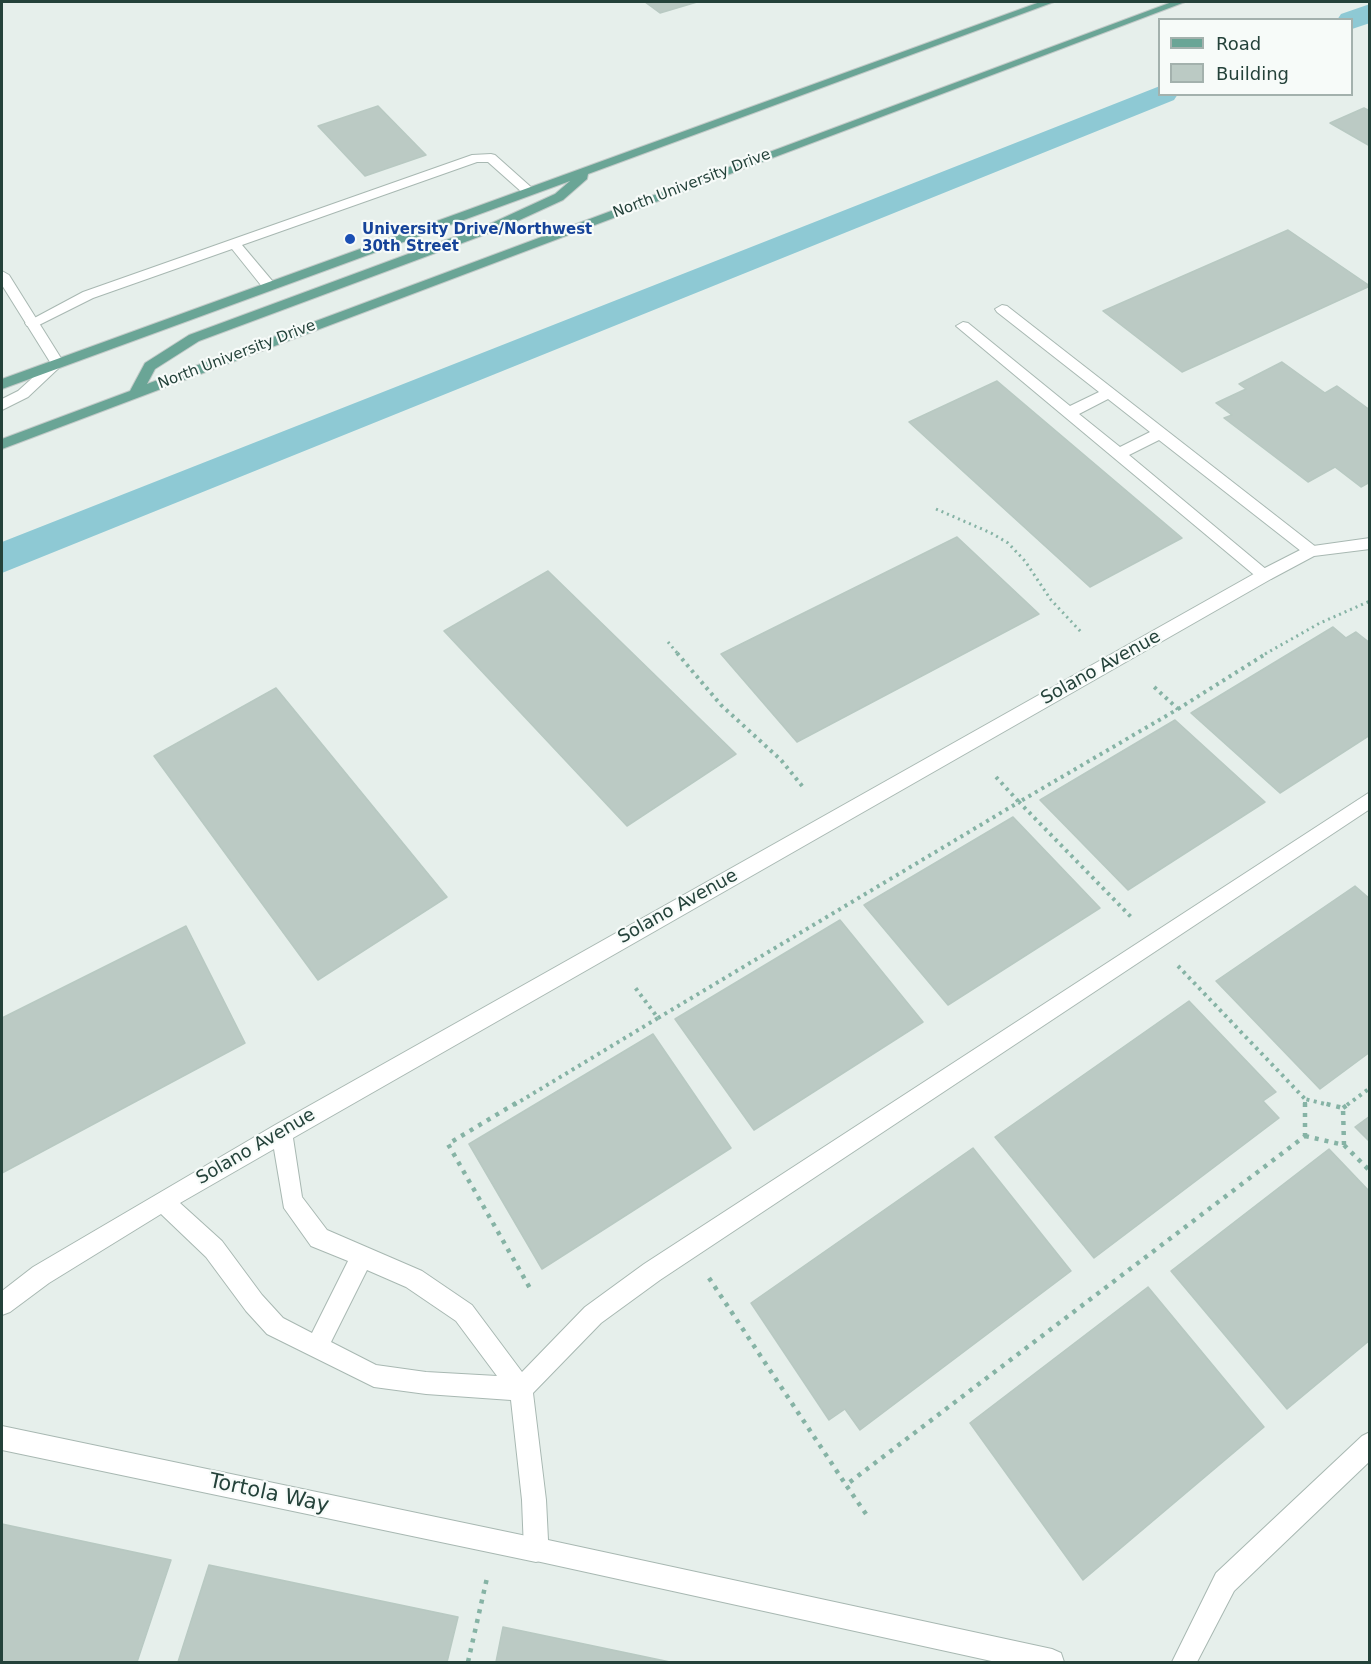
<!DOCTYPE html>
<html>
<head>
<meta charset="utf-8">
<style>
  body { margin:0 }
  #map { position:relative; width:1371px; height:1664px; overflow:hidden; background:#e6efeb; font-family:"DejaVu Sans",sans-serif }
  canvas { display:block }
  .frame { position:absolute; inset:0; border:3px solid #24423a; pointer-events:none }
  .legend { position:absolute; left:1158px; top:18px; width:195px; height:78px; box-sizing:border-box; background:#f7fbf9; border:2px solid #a3b1ad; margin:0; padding:8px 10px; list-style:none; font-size:18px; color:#24423a }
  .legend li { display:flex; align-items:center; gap:12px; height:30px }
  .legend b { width:30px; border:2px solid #a3b1ad }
</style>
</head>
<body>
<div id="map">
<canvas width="1371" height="1664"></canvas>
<div class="frame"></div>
<ul class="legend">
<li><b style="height:8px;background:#6aa596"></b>Road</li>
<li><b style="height:16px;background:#bbcac4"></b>Building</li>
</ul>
</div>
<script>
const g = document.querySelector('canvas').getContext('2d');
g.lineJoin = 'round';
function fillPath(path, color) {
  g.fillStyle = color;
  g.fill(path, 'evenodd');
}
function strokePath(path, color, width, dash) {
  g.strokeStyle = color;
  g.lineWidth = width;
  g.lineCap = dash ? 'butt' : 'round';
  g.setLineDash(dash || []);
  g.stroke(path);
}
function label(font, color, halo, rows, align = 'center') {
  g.font = font + ' "DejaVu Sans",sans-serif';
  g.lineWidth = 4.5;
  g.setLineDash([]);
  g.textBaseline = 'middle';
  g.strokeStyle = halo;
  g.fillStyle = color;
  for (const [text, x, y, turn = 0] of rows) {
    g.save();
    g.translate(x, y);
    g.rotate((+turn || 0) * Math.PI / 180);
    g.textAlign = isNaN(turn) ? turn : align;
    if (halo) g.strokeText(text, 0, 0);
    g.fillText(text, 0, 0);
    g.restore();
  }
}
fillPath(new Path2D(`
  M1370,4v19l-18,6v-9h-15l4,-6z
  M1160,86v8h18l-4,6 -1172,473v-31z`), '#8ec9d4');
const building = new Path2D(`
  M645,2h52l-37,11z
  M378,106l48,49 -61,21 -47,-50z
  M1364,108l6,3v35l-40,-23z
  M1288,230l82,56 -188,86 -79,-61z
  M1282,362l43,31 12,-7 33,24v72l-9,5 -26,-20 -27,15 -84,-64 8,-3 -16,-12 30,-14 -7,-5z
  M997,381l185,157 -92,49 -181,-165z
  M957,537l82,77 -242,128 -76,-88z
  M548,571l188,183 -109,72 -183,-195z
  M1333,627l13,11 10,-6 14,11v92l-90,58 -89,-80z
  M276,688l171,209 -129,83 -164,-224z
  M1175,720l90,82 -137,88 -88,-90z
  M1013,817l87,91 -152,97 -84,-100z
  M1355,886l15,13v153l-50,37 -104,-108z
  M840,920l83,102 -169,108 -79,-111z
  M186,926l59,117 -243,130v-155z
  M1189,1001l87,91 -13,9 16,17 -185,140 -99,-121z
  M653,1034l78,114 -189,121 -73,-125z
  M1370,1116v26l-15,-15z
  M973,1148l98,123 -211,159 -15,-21 -16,11 -78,-117z
  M1329,1149l41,43v148l-83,69 -116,-138z
  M1148,1287l116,140 -181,153 -113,-157z
  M2,1524l169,36 -34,102h-135z
  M209,1565l249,52 -11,45h-269z
  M503,1627l167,35h-174z`);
fillPath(building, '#bbcac4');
strokePath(building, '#b8c9c2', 1.5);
const lane = new Path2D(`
  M491,154l4,1 37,33 2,3 -2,3h-8l-36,-32h-11l-235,83 32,38 2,3 -2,3h-10l-32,-40 -139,49 -56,28h-10l-2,-3 58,-31 389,-137z
  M1002,305l5,1 309,241 3,4 -3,4h-10l-147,-115 -30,15 144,120 -2,4h-12l-303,-253 7,-4 5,1 102,83 29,-14 -102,-80 -2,-3zM1108,399l42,33 -30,15 -41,-33z
  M2,1426l534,112 9,3 3,9 -3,9 -9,3 -534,-112z`);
const street = new Path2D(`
  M2,271l7,4 55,88 -36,34 -26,13v-11l16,-8 32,-29 -48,-77z
  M1370,538v11l-56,7 -43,23 -978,559 9,59 25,33 95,41 50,34 50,67 63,-65 59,-43 726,-472v17l-710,471 -59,43 -68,70 13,107 2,40 504,109 9,4 3,9h-68l-469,-103 -3,-9 -2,-50 -11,-100 -85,-6 -52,-7 -107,-53 -21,-23 -40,-54 -45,-43 -112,69 -39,29 -8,3v-24l31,-24 242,-142 984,-554 47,-24zM274,1149l10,59 27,38 37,15 -36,72 -29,-15 -21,-23 -40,-54 -42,-38zM367,1270l39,17 50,34 41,55 -71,-4 -50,-7 -45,-23z
  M1370,1432v29l-136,130 -37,71h-25l44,-89 146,-137z`);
const primary = new Path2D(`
  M1040,2h14l-466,172 -1,5 -24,21 -63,29 -301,112 -44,28 -8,15 1025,-382h13l-1183,447v-10l128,-48 15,-28 44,-28 303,-112 63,-29 15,-13 -568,208v-10z`);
strokePath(lane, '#a8b8b2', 2);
strokePath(street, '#a8b8b2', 2);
strokePath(primary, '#c2cac8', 2);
strokePath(new Path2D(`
  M936,509l55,24 17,10 17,18 26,39 31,33
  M668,642l10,12
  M1265,654l55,-31 50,-22`), '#86b3a5', 3, [2, 4]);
strokePath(new Path2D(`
  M677,653l44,52 60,55 22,27
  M1178,709l89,-56
  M996,777l23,25 159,-93 -26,-24
  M1178,966l127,133
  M658,1018l361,-216 114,117
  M514,1105l144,-87 -24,-32
  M1305,1105v-6l24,6
  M1347,1105l23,-17`), '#86b3a5', 4, [3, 4.5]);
strokePath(new Path2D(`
  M516,1103l-68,41 83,146
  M1305,1103v33
  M1343,1108l7,-5
  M1305,1136l39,9 -1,-37 -20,-5
  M1344,1145l26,26
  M709,1278l137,207
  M866,1514l-20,-29 459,-349
  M468,1662l19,-84`), '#86b3a5', 4.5, [4, 6]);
fillPath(lane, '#fff');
fillPath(street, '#fff');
fillPath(primary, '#6aa596');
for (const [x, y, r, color] of [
  [350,239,6,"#1a4fb4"]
]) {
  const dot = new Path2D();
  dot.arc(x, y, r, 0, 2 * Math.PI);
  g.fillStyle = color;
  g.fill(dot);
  strokePath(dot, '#f7fbf9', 2);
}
label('15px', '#24423a', '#f7fbf9', [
  ["North University Drive",692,184,-21],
  ["North University Drive",237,355,-21]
]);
label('bold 15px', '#164399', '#f7fbf9', [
  ["University Drive/Northwest",362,230],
  ["30th Street",362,247]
], 'left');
label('18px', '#24423a', '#f7fbf9', [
  ["Solano Avenue",1101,668,-29],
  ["Solano Avenue",678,907,-29],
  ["Solano Avenue",256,1147,-30]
]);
label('21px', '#24423a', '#f7fbf9', [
  ["Tortola Way",269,1494,12]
]);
</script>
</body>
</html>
